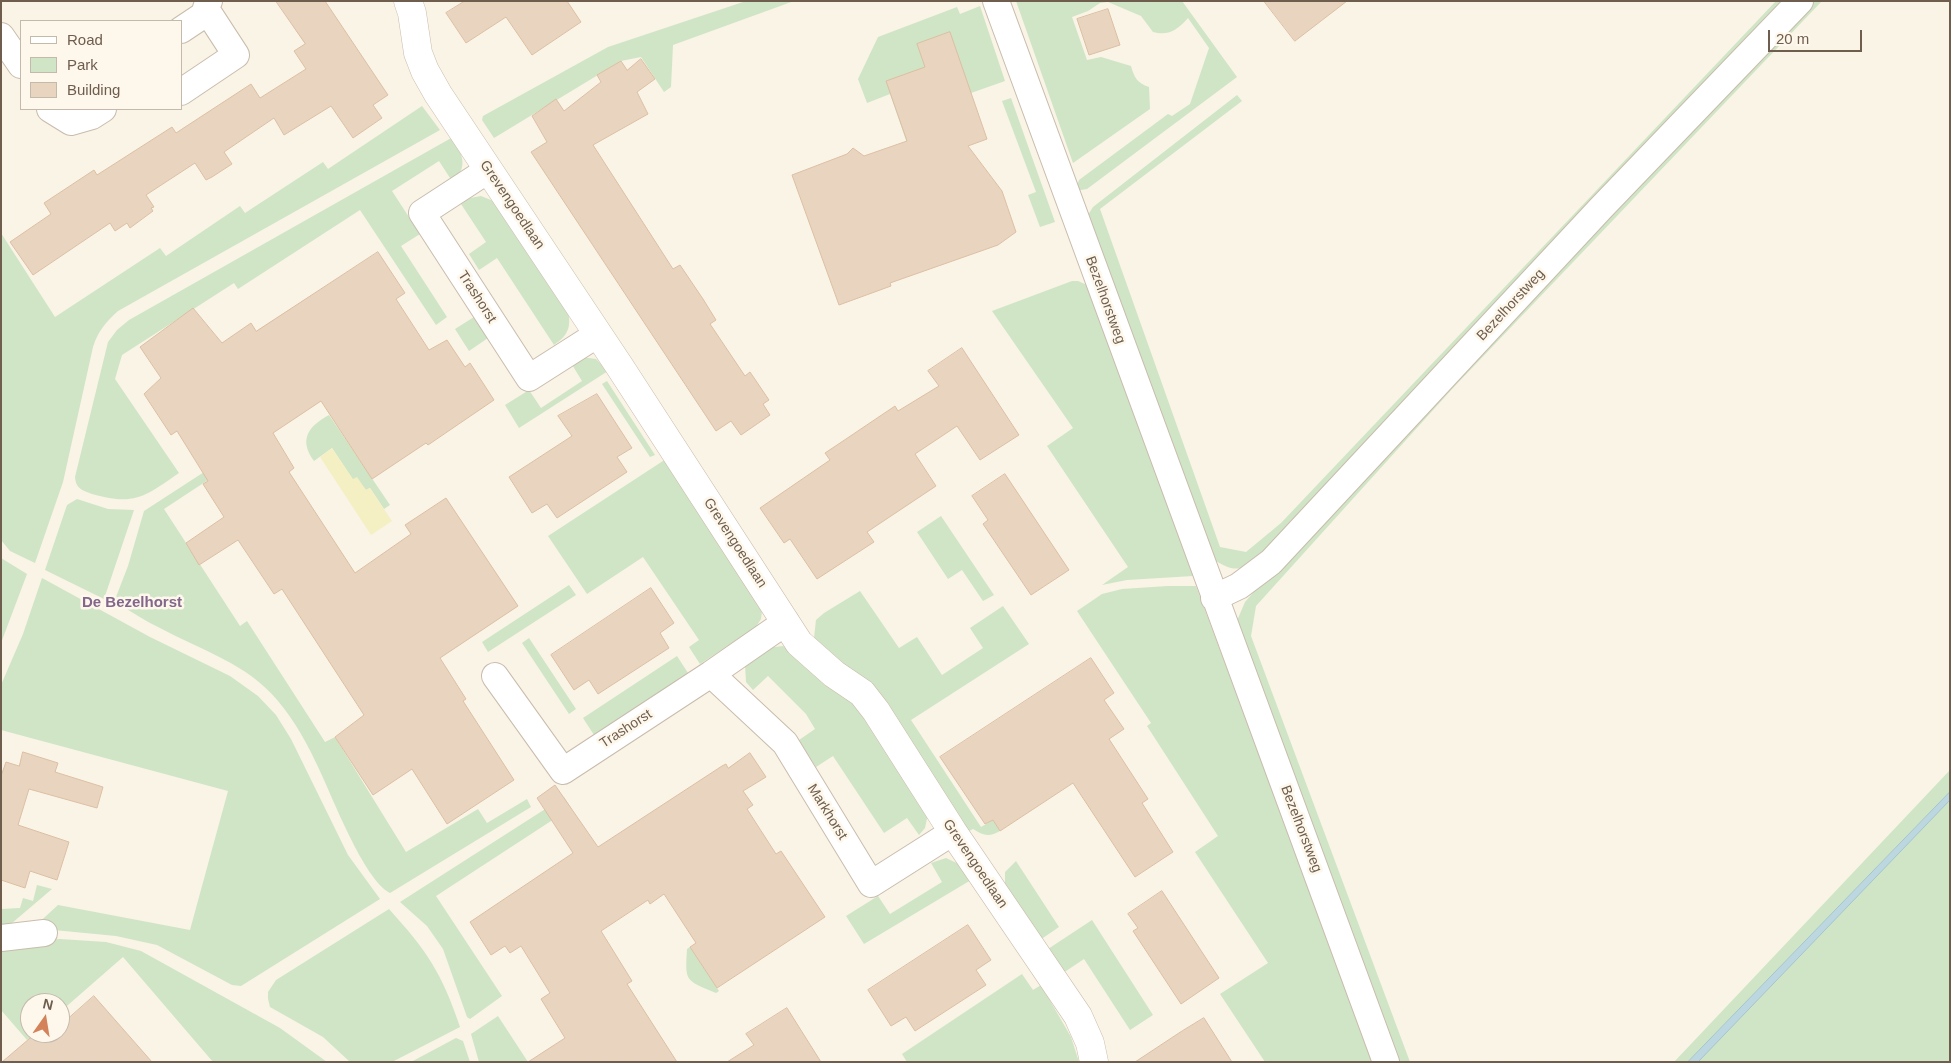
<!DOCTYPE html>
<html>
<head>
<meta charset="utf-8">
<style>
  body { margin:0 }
  #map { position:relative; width:1951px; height:1063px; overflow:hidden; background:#f9f4e6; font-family:Arial,sans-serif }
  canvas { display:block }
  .frame { position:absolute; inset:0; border:2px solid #6f5d4e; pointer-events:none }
  .legend { position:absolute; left:20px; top:20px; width:162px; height:90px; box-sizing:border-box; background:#fdf8eb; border:1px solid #c4baac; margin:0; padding:6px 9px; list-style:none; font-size:15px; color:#6f5d4e }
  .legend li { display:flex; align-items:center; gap:10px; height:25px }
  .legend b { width:25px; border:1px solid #c4baac }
  .north { position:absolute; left:20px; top:993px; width:50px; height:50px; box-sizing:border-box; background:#fdf8eb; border:1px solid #c4baac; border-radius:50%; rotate:13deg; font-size:14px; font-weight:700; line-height:20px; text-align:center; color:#6f5d4e }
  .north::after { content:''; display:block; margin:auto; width:18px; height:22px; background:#d4825a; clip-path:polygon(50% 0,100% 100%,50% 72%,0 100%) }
  .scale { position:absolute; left:1768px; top:30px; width:94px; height:22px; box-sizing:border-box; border:2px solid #6f5d4e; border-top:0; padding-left:6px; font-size:15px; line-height:18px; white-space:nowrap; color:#6f5d4e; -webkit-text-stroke:4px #fdf8eb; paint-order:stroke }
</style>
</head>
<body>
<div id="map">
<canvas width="1951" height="1063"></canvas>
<div class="frame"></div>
<ul class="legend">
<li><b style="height:6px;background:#fff"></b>Road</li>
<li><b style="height:14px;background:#cfe5c6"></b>Park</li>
<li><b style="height:14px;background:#e9d4bf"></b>Building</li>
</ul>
<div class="north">N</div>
<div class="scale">20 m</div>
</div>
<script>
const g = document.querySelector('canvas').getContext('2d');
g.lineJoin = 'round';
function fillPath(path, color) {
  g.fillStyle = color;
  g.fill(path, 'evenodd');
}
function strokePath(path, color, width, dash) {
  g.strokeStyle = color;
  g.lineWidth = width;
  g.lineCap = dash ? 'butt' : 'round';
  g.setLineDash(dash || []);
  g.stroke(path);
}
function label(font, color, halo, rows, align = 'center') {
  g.font = font + ' Arial,sans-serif';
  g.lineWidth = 5;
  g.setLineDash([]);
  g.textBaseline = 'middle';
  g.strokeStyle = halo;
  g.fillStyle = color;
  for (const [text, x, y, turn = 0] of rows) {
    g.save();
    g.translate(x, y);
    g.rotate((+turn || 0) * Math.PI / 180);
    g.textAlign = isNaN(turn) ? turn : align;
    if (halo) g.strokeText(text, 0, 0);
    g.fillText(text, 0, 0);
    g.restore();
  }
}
fillPath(new Path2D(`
  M746,1h48l-121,44 -2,42 -7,5 -23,-35 -20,4 -127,77 -12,-18 1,-4 125,-69z
  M1016,1h166l55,76 -150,112 -12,2 4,-11 89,-66 4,2 18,-12 19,-56 -21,-30c-11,12 -19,18 -35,14l-12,-16 -33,-14 -8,1 -12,8 -16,6 15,43 14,-3 30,9c3,11 6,17 18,21l1,22 -77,54z
  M1776,1h13l-536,565c-20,5 -24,3 -42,-8l-125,-340 7,-11 144,-112 5,6 -142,108 120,338 26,5 35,-29z
  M1812,1h10l-369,387 -197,218 -5,30 159,426h-10l-153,-408 -11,-31 9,-21 19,-22z
  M980,6l25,75 -34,12 -64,50 -17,-49 -23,9 -9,-24 20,-42 79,-30 3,7z
  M1011,98l44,124 -15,5 -12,-32 8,-3 -34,-91z
  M422,106l18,24 -322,181c-12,11 -20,20 -25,36l-30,135 -28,81 -25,-12 -9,-11v-307l54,84 105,-69 6,8 74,-50 5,7 78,-51 5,7z
  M453,137c8,15 17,31 -1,44l-13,-20 -47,30 28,43 -19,12 46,71 -11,8 -76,-115 -122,79 -4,-6 -112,72 -7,24 64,94c-35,24 -44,33 -87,21 -10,-4 -16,-5 -17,-17l33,-135 9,-12 12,-10z
  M481,196l15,6 71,106c5,17 2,27 -13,37l-57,-87 -18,12 -10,-16 17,-12 -25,-38 9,-6z
  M1072,281h6l9,4 106,291 -66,4 -25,5 26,-18 -81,-121 26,-18 -81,-117z
  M474,317l14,21 -19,13 -14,-22z
  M582,357l14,2 12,12 -89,57 -14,-23 24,-15 12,18 41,-27 -11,-18z
  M607,381l48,74 -5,2 -48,-73z
  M329,415l61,90 -6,4 -14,-21 -4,2 -13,-10 -21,-32 -18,13c-16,-22 -5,-35 15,-46z
  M238,450l5,7 -79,52 76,117 7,-5 78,121 10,-5 71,115 72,-43 9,14 40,-24 4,8 -141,86c-26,-13 -58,-97 -71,-124 -11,-24 -24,-48 -41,-68 -30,-37 -77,-51 -118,-73 -15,-7 -28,-16 -43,-25l-1,-6 12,-31 16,-55z
  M666,459l96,152 -1,8 -5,8 -56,37 -11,-17 10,-7 -56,-83 -56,37 -39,-58z
  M77,499l31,10 26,1 -30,89 -59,-29 22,-65z
  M941,516l53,79 -11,6 -21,-31 -14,9 -31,-47z
  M1,558l26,16 -26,69z
  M42,578l108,59 80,39 28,20 18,19 15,24 57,116 32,44 -139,87 -9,-1 -75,-40 -41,-9 -83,-8 25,-23 132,25 38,-139 -227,-61v-45l22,-51z
  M569,585l7,10 -88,57 -6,-10z
  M1168,586h28l178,476h-109l-45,-68 48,-31 -73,-111 23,-16 -71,-110 4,-3 -74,-112 25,-17 20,-5z
  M860,591l39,57 18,-11 25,38 41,-27 -13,-20 33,-22 26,38 -118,76 70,107 12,-7 7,11c-11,6 -16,5 -27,-2l-6,3 -96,-149 -37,-23 -13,-12 -7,-10 2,-18 8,-7z
  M529,638l47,71 -7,5 -47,-71z
  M783,646l70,57 8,10 67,101 -3,14 -6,7 -12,-17 -23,15 -51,-77 -17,11 -17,-27 16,-11 -9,-15 -38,-38 -15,14 -7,-8 -1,-18 22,-16z
  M677,656l11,17 -94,62 -11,-17z
  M1950,770v292h-276z
  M564,797l7,11 -135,88 66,100 -32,23 -3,-2 -24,-68 -16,-23 -27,-24z
  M946,858l15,7 10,15 -107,64 -18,-28 32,-20 12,18 52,-32 -11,-19z
  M1016,861l43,66 -19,13 -35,-53v-15z
  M37,885l15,4 -47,40 -4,1v-21l19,-1 3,-10 10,3z
  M389,909c38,42 53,64 71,118l-68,35h-42l-27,-25 -53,-30 -2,-8v-7l8,-12z
  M1092,920l61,95 -23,15 -46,-71 -21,14 -15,-24z
  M60,939l46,3 35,9 139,77 47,34h-114l-90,-105 -63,55v-9h-30v30h6l-9,7 -26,-30v-66z
  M690,947l27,41 2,3 -3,2c-31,-13 -31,-11 -29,-44z
  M1022,974l11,16 8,-5 30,52 8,25h-172l-5,-8z
  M498,1016l30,46h-49l-8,-28z
  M456,1038l7,3 7,21h-59z`), '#cfe5c6');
fillPath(new Path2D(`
  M332,448l21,31 4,-2 9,13 4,-2 22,33 -21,14 -51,-78z`), '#f5efc4');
const water = new Path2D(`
  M1950,792v8l-252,262h-10z`);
fillPath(water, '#bdd7e0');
strokePath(water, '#a4c5d1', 1);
const building = new Path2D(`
  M276,1h49l63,94 -15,10 9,13 -29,20 -22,-32 -47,29 -10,-17 -50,34 8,12 -20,13 -6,3 -11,-17 -49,32 8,12 -3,1 2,3 -23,17 -3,-5 -12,8 -5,-8 -77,52 -23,-33 41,-28 -7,-11 50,-33 3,5 75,-48 4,6 75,-49 9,14 46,-29 -12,-18 11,-7z
  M465,1h102l14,21 -49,33 -26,-38 -40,26 -20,-30z
  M1264,1h83l-52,40z
  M1108,9l12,36 -31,10 -12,-36z
  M950,32l37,107 -19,7 34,45 14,41 -18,13 -108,38 1,3 -52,19 -47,-130 55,-21 6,-6 11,8 43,-15 -21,-60 39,-14 -8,-23z
  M641,59l14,20 -18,13 11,22 -55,31 80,124 7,-4 23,34 13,21 -6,4 35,52 5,-4 19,28 -6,4 7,11 -29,20 -10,-14 -15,10 -185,-279 16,-10 -15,-26 24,-17 8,12 37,-29 -4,-7 24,-14 6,9z
  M378,252l27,41 -9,6 33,51 18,-10 18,27 5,-4 24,37 -66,45 -2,-2 -54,36 -51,-78 -48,32 21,35 -5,4 66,101 56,-39 -6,-9 41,-27 72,108 -78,52 26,41 -3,2 51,79 -67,44 -35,-55 -39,26 -38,-58 29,-22 -82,-126 -8,5 -36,-54 -39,25 -13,-22 38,-26 -21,-33 5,-3 -31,-50 -6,4 -27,-41 17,-16 -21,-31 53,-39 29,35 29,-20 5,8z
  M962,348l57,87 -39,25 -23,-34 -42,28 21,32 -69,46 7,10 -57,37 -27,-40 -6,4 -24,-35 70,-48 -5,-7 18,-12 52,-35 3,5 41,-25 -11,-15z
  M597,394l35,54 -15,9 10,15 -70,46 -10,-14 -15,9 -23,-36 63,-41 -14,-20z
  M1005,474l64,96 -38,25 -48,-71 5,-4 -16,-24z
  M651,588l23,35 -14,10 9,15 -71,46 -9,-14 -15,10 -23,-35z
  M1091,658l23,35 -10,7 20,29 -15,10 39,60 -6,4 31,49 -38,25 -62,-94 -73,48 -7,-11 -8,4 -45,-67z
  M23,752l35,11 -3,9 48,15 -6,21 -68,-19 -11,36 51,17 -12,38 -27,-9 -5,17 -24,-8v-104l5,-14 13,4z
  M750,753l16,24 -23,14 10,14 -6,4 29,45 5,-3 44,66 -108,71 -27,-41 6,-4 -32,-49 -14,10 -2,-4 -47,31 31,50 -5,3 50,78h-149l37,-24 -24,-39 9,-6 -29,-47 -11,7 -5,-7 -14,9 -21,-33 103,-69 -36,-55 18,-13 43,62 124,-81 4,-2 2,4z
  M1162,891l57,87 -38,26 -48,-73 5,-3 -10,-14z
  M968,925l23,35 -15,10 10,15 -71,46 -9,-14 -15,9 -23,-36z
  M94,996l58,66h-150l34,-29h24v-7z
  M787,1008l34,54h-94l27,-17 -8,-11z
  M1204,1018l28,44h-97l47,-31z`);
fillPath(building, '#e9d4bf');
strokePath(building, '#dcbfa3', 1);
const street = new Path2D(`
  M996,1l390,1061
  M181,30l27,-18
  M1,36l20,29
  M181,92l55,-37 -28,-43 -2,-4 3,-7
  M50,109l21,13 21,-6 11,-7
  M488,170l-66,43 107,165 69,-44
  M1214,598l25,-12 32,-24 330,-354 199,-207
  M711,674l74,69 86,141 82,-52
  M495,676l68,95 148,-97 75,-52
  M1,938l43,-5`);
const secondary = new Path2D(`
  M408,1l4,12 6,40 7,18 13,23 182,273 179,276 35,31 28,19 14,18 77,121 125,184 12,27 4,19`);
strokePath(street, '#c9bcad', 28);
strokePath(secondary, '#ccbdac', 29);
strokePath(street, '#fff', 26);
strokePath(secondary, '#fff', 28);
label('14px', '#6f5d4e', '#fdf8eb', [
  ["Grevengoedlaan",512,205,56],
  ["Trashorst",477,297,57],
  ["Bezelhorstweg",1105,300,70],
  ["Bezelhorstweg",1511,305,-47],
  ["Grevengoedlaan",735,543,57],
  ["Trashorst",626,729,-33],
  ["Markhorst",827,812,58],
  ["Bezelhorstweg",1301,829,69],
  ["Grevengoedlaan",975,864,56]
]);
label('bold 15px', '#83668c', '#fdf8eb', [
  ["De Bezelhorst",132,603]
]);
</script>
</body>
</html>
